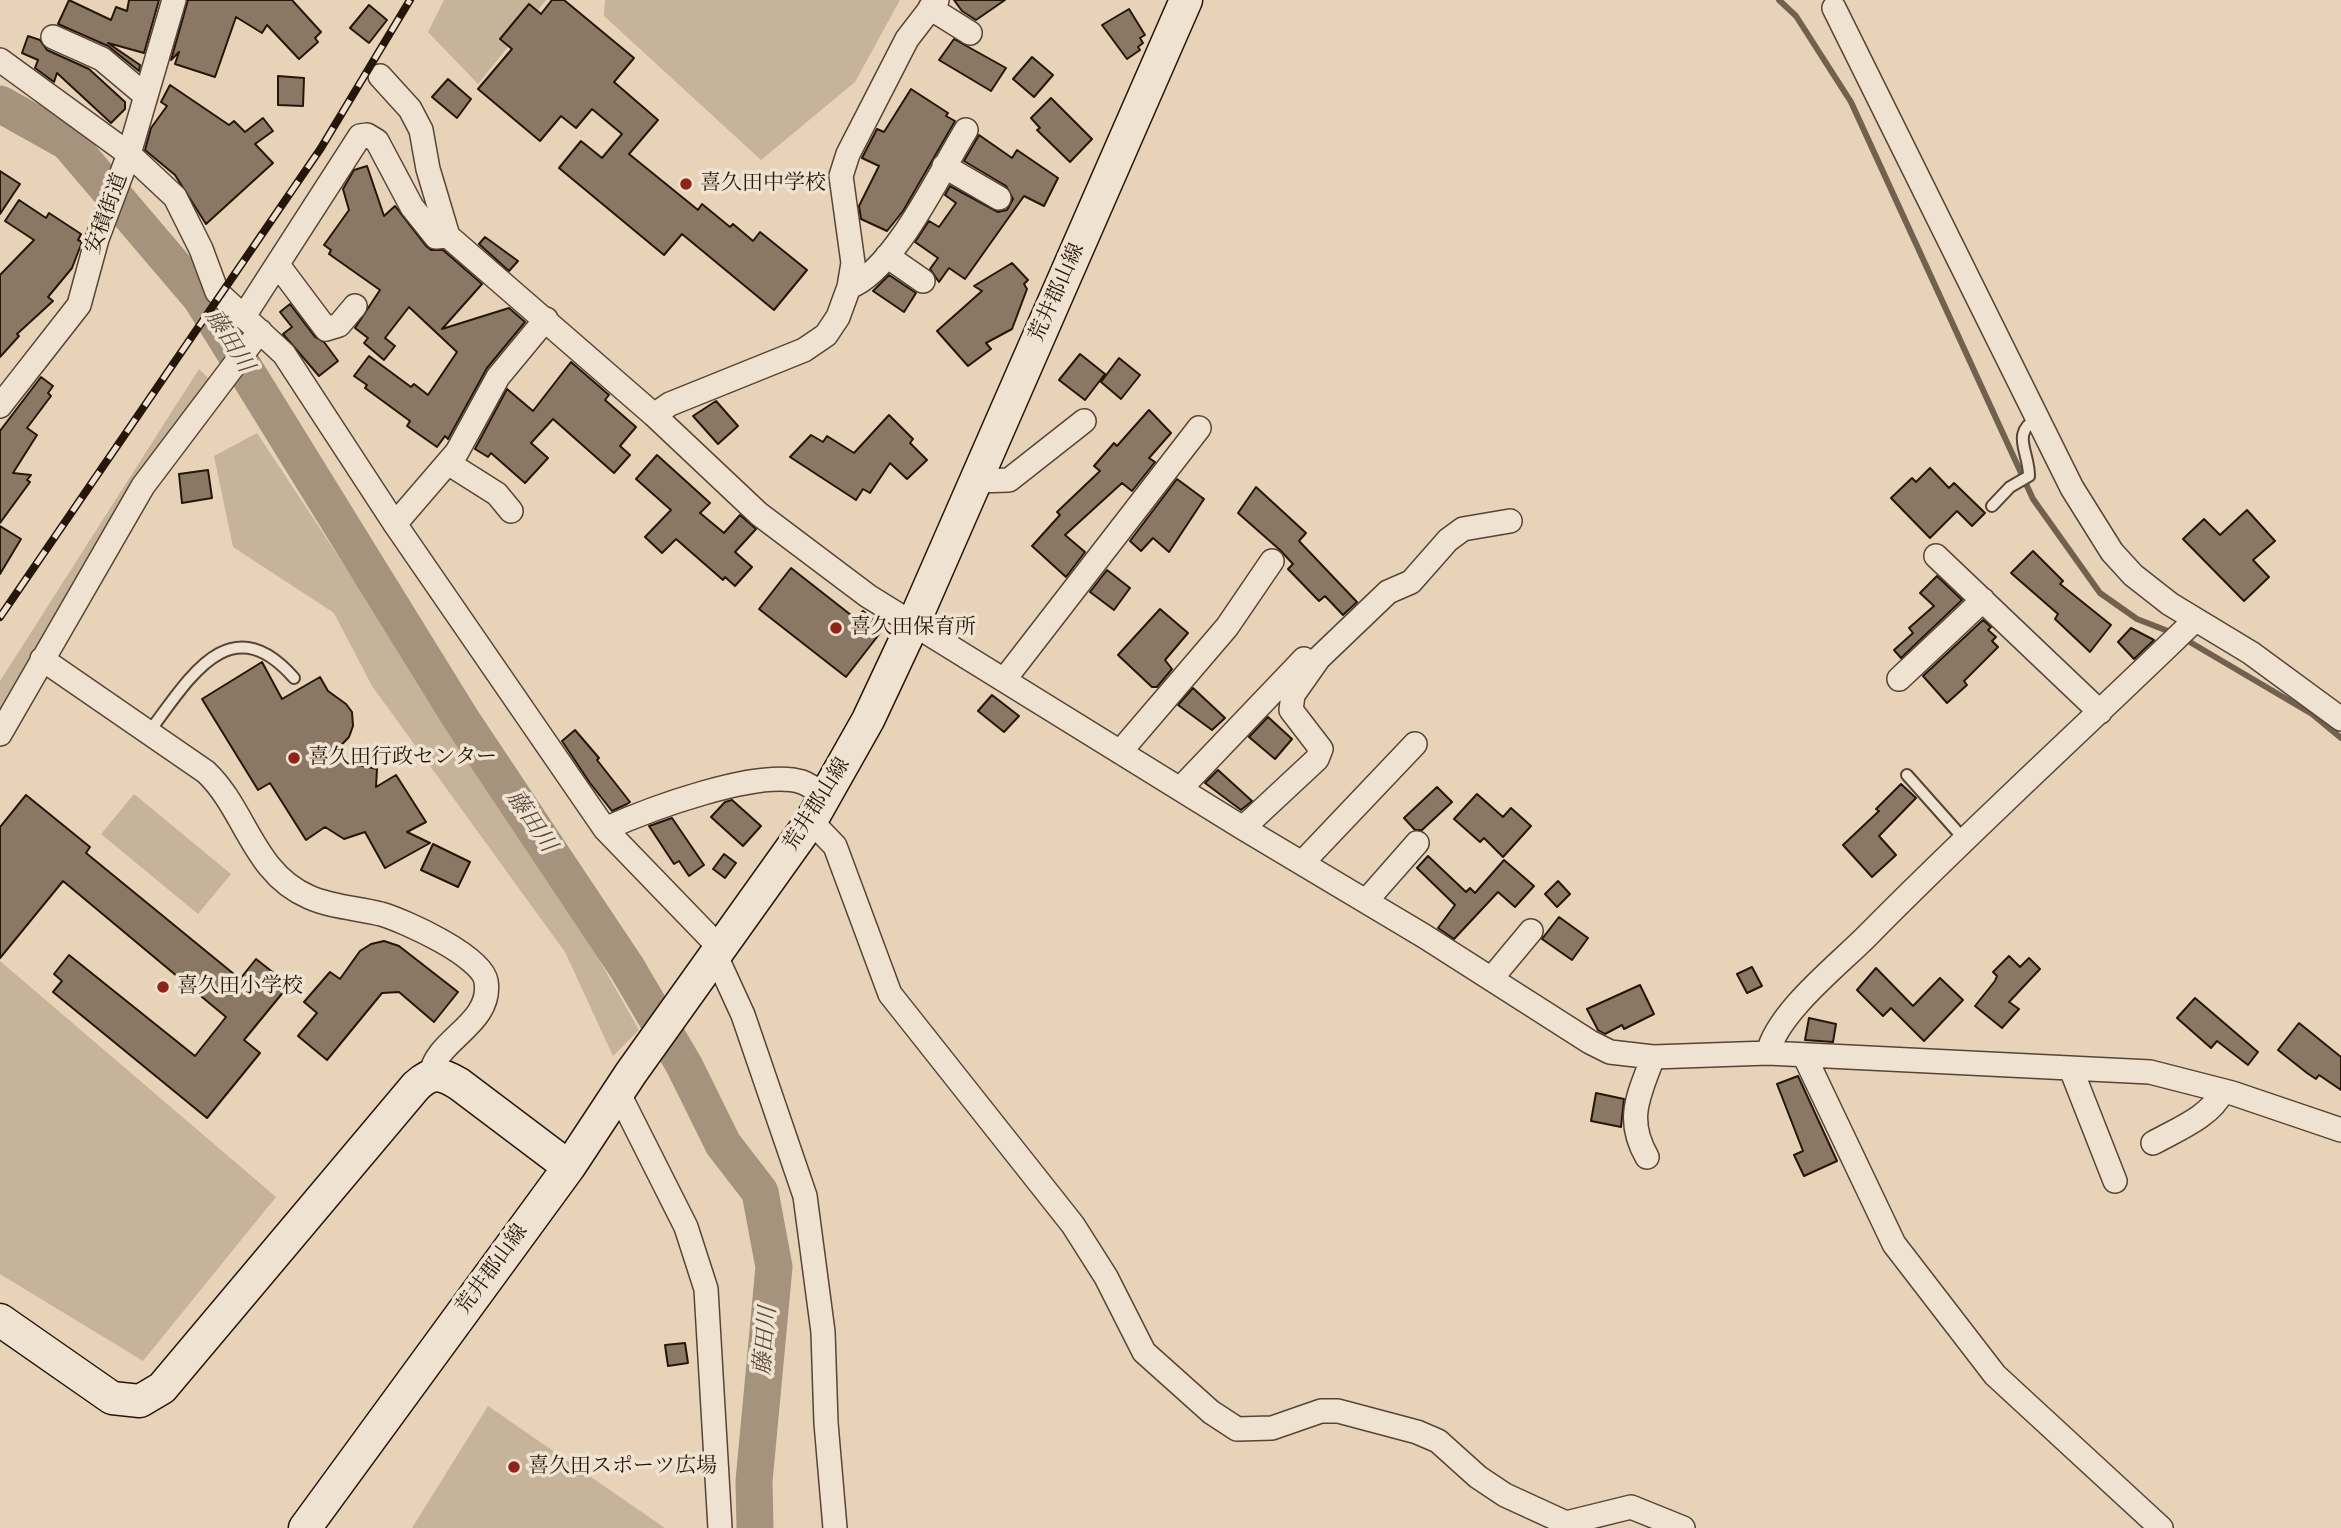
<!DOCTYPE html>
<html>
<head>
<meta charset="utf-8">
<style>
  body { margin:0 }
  canvas { display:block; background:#e8d3b8 }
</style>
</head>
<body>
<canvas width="2341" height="1528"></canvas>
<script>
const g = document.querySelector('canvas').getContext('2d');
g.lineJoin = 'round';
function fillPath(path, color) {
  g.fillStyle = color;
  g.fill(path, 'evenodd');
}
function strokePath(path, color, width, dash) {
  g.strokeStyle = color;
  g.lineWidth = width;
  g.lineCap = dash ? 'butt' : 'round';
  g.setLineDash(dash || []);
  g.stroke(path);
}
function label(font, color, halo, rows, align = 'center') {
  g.font = font + ' "IM FELL Double Pica","Noto Serif JP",serif';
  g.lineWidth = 7;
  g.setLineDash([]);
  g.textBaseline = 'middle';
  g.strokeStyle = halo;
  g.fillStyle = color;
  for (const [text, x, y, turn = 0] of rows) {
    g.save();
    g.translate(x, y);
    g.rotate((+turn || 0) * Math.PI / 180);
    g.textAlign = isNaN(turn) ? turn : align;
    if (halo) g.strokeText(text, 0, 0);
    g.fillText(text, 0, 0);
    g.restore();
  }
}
fillPath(new Path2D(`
  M444,0h102l-68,84 -50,-52z
  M605,0h295l-45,82 -94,78 -157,-144z
  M199,369l19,19 -218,335v-42z
  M257,433l310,470 72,127 -26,26 -48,-104 -193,-266 -38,-73 -101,-66 -19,-91z
  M134,794l97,80 -33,40 -97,-80z
  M0,961l276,236 -133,164 -143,-87z
  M488,1406l177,122h-253z`), '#c7b39a');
strokePath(new Path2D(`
  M1779,0l17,16 55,86 182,397 67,94 37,26 36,14
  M2183,638l129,76 29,24`), '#73614f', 6);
strokePath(new Path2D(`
  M0,104l68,38 133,156 260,421 166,249 57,97 39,79 37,48 14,75 -20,214 1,47`), '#a6937d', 37);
const building = new Path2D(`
  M69,0l42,20 5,-13 11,4 2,-11h30l-15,53 -36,-10 32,22 -1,6 -31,-25 -50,-22z
  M188,0h104l29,32 -6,6 3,4 -19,17 -32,-34 -5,8 -26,-16 -21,60 -40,-13 4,-12 -8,8z
  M552,0h12l70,58 -20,24 44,38 -29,34 69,56 4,-6 28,23 3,-3 20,17 7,-9 47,38 -33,40 -92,-76 -18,21 -105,-87 22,-27 21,17 20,-24 -30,-25 -16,19 -15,-12 -21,25 -62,-52 34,-40 -12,-10 29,-35 12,10z
  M954,0h51l-29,20 -14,-9z
  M369,5l18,15 -18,23 -19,-15z
  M1129,9l16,26 -5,3 3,5 -5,4 2,3 -13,9 -25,-34z
  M28,36l12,4 7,10 42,19 36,33v7l-14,14 -54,-50 -3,9 -19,-14 3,-8 -16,-7z
  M954,39l52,29 -15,23 -52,-31z
  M1032,57l21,18 -19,22 -21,-18z
  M278,76l26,2 -1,28 -25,-1z
  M448,79l23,20 -14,19 -25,-21z
  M170,85l59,40 5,-4 11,11 18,-14 10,13 -18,13 18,19 -67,61 -31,-49 -30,-25 6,-22 16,-22 -6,-4z
  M911,89l37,24 -2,3 9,5 -52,90 -16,20 -26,-12 -2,-13 20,-40 -17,-8 15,-29 7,3z
  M1051,98l41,41 -22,23 -33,-32 3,-2 -9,-10z
  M979,135l33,23 5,-8 41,28 -14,28 -20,-10 -59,83 -16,-11 -10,14 -9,-13 8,-11 -23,-16 14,-21 10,6 17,-24 -11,-8 5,-9 48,26 9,-2 6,-11 -7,-13 -42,-25z
  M367,166l17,50 11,-10 31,40 5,4h12l39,34 -40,45 67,-21 16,14 -38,46 -39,71 -3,-3 -8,11 -30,-21 3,-5 -45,-33 2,-3 -13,-9 15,-20 42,31 3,-3 14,11 29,-43 -48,-45 -24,31 10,8 -11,14 -20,-17 4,-5 -13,-10 25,-38 -51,-36 2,-4 -7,-5 25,-35 -6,-21 11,-19z
  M0,171l20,13 -20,30z
  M19,200l27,18 3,-5 32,21 -3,6 4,2 -10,26 -24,29 5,4 -36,33 2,2 -19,21v-82l34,-35 -29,-19z
  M485,237l33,24 -9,10 -30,-27z
  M1012,263l16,17 -4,4 3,5 -15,40 -26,14 5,6 -23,17 -31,-35 45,-40 -8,-5z
  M889,275l27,18 -12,19 -31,-21z
  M290,304l25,33 9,5 14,19 -19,15 -36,-42 9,-7 -12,-15z
  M1080,354l25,20 -20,26 -26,-20z
  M1119,358l21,17 -19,24 -20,-17z
  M571,362l38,33 -4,5 31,27 -16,19 10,9 -16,18 -61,-54 -22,24 17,15 -23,25 -34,-30 -3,4 -13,-8 32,-60 26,22z
  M41,377l12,9 -5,7 3,3 -24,32 10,7 -24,38 18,2 -4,5 3,2 -30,41v-92z
  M716,401l22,25 -20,18 -25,-28z
  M1149,410l22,23 -22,25 6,4 -23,29 -10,-8 -57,52 20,17 -19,25 -34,-31 28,-31 -3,-3 43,-41 -6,-5 20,-23 3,3z
  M889,415l24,24 -3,4 17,17 -20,19 -17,-16 -20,30 -7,-4 -7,11 -66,-43 21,-22 12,7 4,-6 27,17z
  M657,455l53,48 -10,10 24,20 16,-18 16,14 -21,23 17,15 -17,19 -10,-9 -2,3 -47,-41 -14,14 -17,-16 26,-27 -35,-31z
  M1930,468l19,20 5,-5 31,30 -13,13 -15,-15 -27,27 -39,-40 21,-20 4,4z
  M208,470l4,28 -30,5 -3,-29z
  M1177,479l27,20 -35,53 -16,-14 -12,13 -11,-10z
  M1256,487l50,46 -7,8 58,61 -14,13 -18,-19 -6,5 -31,-32 5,-5 -13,-14 -42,-37z
  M2247,510l28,31 -22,19 16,17 -25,24 -61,-62 21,-20 16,16z
  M0,526l21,13 -21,35z
  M2033,551l30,30 -3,3 51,41 -21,27 -35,-33 3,-5 -47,-41z
  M791,568l65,51 7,-8 21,17 -38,49 -87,-68z
  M1107,570l23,18 -16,22 -24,-18z
  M1937,576l25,24 -61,58 -7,-8 19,-17 -4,-5 25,-22 -14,-13z
  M1160,609l28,24 -23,27 7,9 -15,18h-5l-34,-32z
  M1983,620l8,7 -3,3 8,7 -4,4 6,6 -34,34 3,4 -20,18 -24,-27z
  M2131,628l23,12 -20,19 -16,-17z
  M262,662l20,37 38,-22 8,14 18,13 6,8 1,14 -4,11 -20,21 48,11 -1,18 20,-12 30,47 -19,10 23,11 -45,25 -20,-36 -21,7 -19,-12 -19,13 -36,-57 -12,7 -56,-91z
  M1193,688l32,30 -13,12 -34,-25z
  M992,695l27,21 -15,16 -26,-21z
  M1268,717l24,22 -17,20 -26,-22z
  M575,730l24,28 -2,2 33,42 -3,2 -15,7 -22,-28 -28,-42z
  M1218,770l34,31 -11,9 -36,-27z
  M1901,784l15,14 -37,38 17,19 -24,22 -29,-32 36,-34 -3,-2z
  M1437,787l15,15 -30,28h-7l-11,-12z
  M1477,794l26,23 8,-9 20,18 -28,31 -19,-19 -4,4 -26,-23z
  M26,795l64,52 -4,6 154,126 16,-20 33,26 -45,55 16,13 -53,65 -154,-126 9,-11 -8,-7 15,-19 126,101 31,-39 -163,-136 -63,77v-131z
  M732,800l29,26 -18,20 -32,-29 14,-15z
  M672,818l32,47 -15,11 -10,-15 -5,3 -25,-38z
  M433,844l37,18 -12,25 -37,-17z
  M724,854l12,9 -11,15 -12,-9z
  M1428,856l38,36 4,-4 5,5 29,-33 30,26 -19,21 -17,-15 -44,47 -16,-11 17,-23 -38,-37z
  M1558,881l12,13 -13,13 -12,-13z
  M1559,917l29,21 -16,22 -30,-21z
  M384,941l15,5 59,46 -24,30 -35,-30 -17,1 -55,67 -29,-24 19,-23 -13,-11 26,-30 10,7 20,-28 11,-7z
  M2009,956l11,11 9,-9 11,11 -31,33 10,7 -17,19 -27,-22 20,-25 2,-5 -4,-4z
  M1752,967l10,19 -15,7 -10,-19z
  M1876,968l37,38 27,-28 23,22 -39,41 -33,-33 -8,8 -26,-26z
  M1640,985l14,29 -30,15 -2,-4 -17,9 -7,-4 -11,-21z
  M2195,998l63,54 -10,13 -31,-24 -6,7 -34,-30z
  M1809,1018l27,6 -3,18 -28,-2z
  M2299,1023l42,34v33l-22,-15 -3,4 -9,-6 -29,-23z
  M1798,1076l39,85 -33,15 -10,-21 9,-4 -26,-67z
  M1596,1093l28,6 -3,28 -30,-6z
  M685,1343l3,20 -20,3 -3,-21z`);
fillPath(building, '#8b7864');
strokePath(building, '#26160a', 2);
const lane = new Path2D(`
  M1992,506l18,-19 19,-11c0,-25 -19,-43 9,-58
  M149,732c40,-53 81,-127 145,-54
  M1907,775l56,63`);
const street = new Path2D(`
  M930,8l40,25
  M1834,8l238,480 40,64 21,23 37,29 81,49 90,66
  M53,37l49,22 44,37
  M0,60l129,94 46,43 26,52 16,43 67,62 111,170 210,305 116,120
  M380,76l30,33 11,21 7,39 20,67 206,179 105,99 109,82 375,232 181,108 166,106 20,10 43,5 115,-4 382,19 82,21 109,37
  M944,166l55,32
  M887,256l36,25
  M278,265l48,64 13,-4 16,-19
  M849,287c45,-16 91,-115 117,-157
  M244,316l116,-180 7,-1 10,6 35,66 24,30 12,-1
  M0,406l79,-101 18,-66 32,-85 45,-154
  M654,415l16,-11 134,-54 22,-15 12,-18 11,-30 4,-24 -12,-87 7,-22 59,-115 30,-39
  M448,463l49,31 14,17
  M976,481l33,-1 75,-59
  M395,524l62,-72 41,-75 48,-58
  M1936,556l164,156
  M42,659l164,113c40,38 47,101 103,125 22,10 48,11 72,17 24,7 101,42 105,67 7,43 -50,58 -55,93
  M1899,679l84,-79
  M1004,680l195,-252
  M0,734l143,-248 117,-155
  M1120,752l107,-125 45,-66
  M1180,789l124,-130
  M811,821l24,25 55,148 183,231 33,52 38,75 67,60 26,17 35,-1 49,-17h17l79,21 21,9 40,36 27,18 61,28 65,-16 52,21
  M1243,828l74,-69 4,-10 -30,-39 2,-15 26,-37 69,-66 23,-10 37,-42 15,-11 47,-8
  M605,829c42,-19 153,-61 197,-47 8,3 16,9 23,14
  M1302,863l113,-119
  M1366,901l51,-58
  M716,956l27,59 62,181 18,136 3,91 9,105
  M1491,979l40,-48
  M1768,1053c9,-40 69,-87 98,-116 107,-109 220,-211 329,-317
  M1804,1055l90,189 101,131 166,153
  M2071,1069l44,112
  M618,1092l68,135 20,62 14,239
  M2153,1143c25,-14 57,-26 70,-52
  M1647,1157c-22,-38 -8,-62 6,-100`);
const secondary = new Path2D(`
  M0,1320l112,78 28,3 22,-13 254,-302c16,-15 25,-13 43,-2l110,83
  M305,1528l264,-361 62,-94 180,-252 57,-101 46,-98 272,-622`);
strokePath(lane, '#564536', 14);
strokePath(street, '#564536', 26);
strokePath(secondary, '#26160a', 35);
strokePath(lane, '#f0e2d1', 10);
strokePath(street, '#f0e2d1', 23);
strokePath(secondary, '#f0e2d1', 32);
const rail = new Path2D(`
  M0,617l321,-469 89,-148`);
strokePath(rail, '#26160a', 8);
strokePath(rail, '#f0e2d1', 5, [16]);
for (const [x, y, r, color] of [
  [686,184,7,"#8f2418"],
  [836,628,7,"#8f2418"],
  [294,758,7,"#8f2418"],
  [163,987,7,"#8f2418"],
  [514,1467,7,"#8f2418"]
]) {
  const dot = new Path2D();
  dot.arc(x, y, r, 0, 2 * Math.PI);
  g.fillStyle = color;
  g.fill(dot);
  strokePath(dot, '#f0e2d1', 2.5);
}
label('21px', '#26160a', '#f0e2d1', [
  ["喜久田中学校",700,184],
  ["喜久田保育所",850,628],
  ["喜久田行政センター",308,758],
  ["喜久田小学校",177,987],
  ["喜久田スポーツ広場",528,1467]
], 'left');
label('21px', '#26160a', '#f0e2d1', [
  ["安積街道",108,214,-70],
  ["荒井郡山線",1058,293,-66],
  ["荒井郡山線",818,805,-58],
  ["荒井郡山線",493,1270,-54]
]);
label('italic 23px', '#594838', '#f0e2d1', [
  ["藤田川",228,342,58],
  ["藤田川",530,822,56],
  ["藤田川",767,1341,-85]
]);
</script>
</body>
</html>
